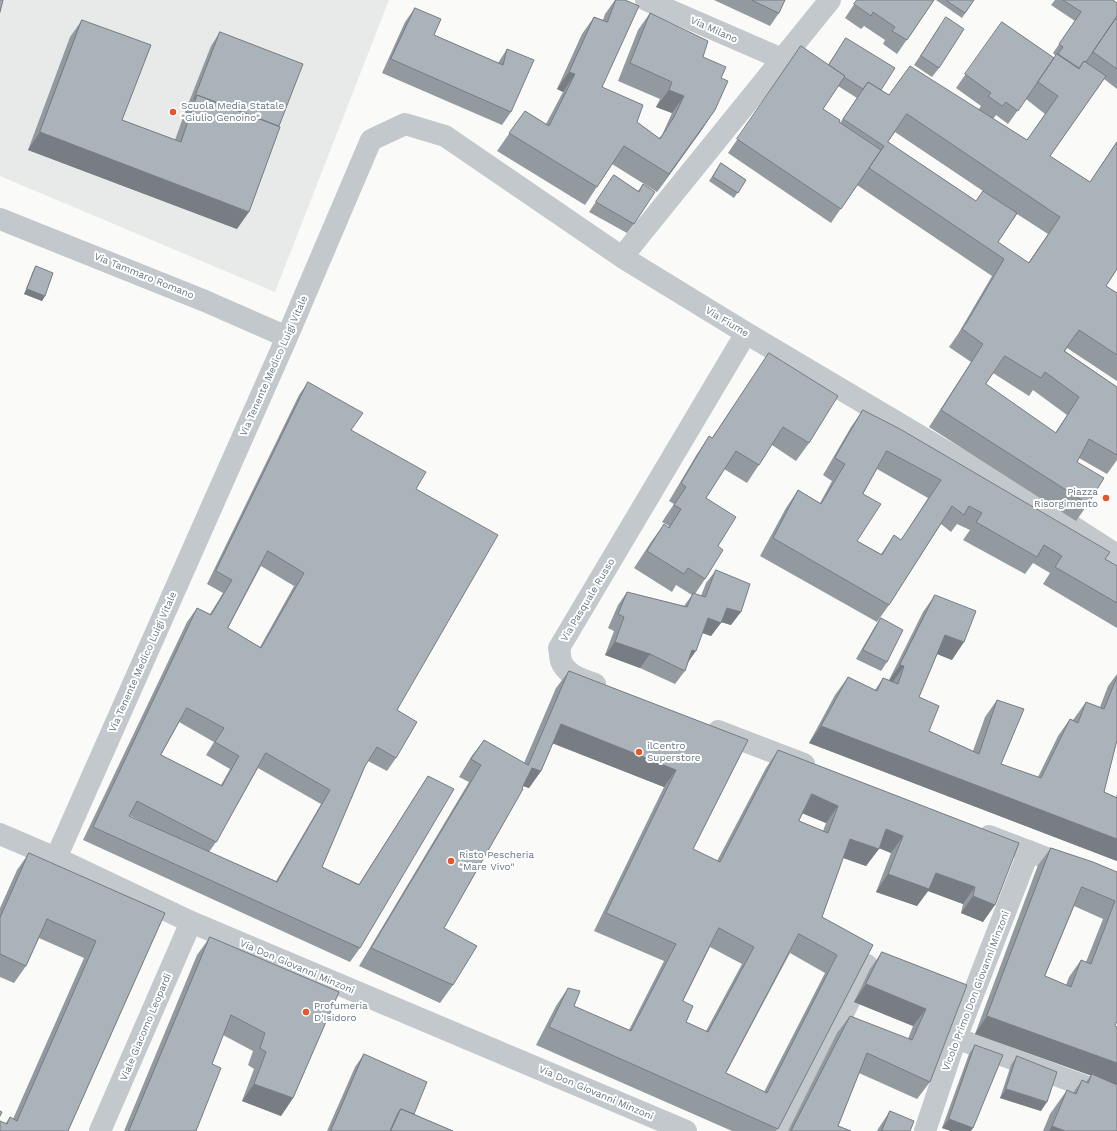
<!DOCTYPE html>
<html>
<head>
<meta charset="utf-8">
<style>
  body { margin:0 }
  canvas { display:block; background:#fafaf8 }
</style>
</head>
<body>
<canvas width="1117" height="1131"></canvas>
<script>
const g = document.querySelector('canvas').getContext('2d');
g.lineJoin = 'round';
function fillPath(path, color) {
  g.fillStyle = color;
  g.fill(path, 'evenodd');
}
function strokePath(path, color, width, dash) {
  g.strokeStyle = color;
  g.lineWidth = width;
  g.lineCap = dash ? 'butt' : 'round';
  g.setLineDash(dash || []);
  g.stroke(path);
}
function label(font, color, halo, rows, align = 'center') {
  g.font = font + ' "Work Sans",sans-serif';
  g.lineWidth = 4;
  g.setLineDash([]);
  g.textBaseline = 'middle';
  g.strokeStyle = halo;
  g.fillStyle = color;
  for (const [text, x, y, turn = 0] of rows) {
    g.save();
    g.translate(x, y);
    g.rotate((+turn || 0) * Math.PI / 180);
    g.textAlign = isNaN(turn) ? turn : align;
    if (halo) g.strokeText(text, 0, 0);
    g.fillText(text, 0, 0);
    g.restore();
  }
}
fillPath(new Path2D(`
  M0,0h389l-114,292 -275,-116z`), '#e8e9e9');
strokePath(new Path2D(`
  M646,0l136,59
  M0,219l205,82 82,36
  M622,257l208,-257
  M595,684c-13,-5 -29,-9 -34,-23 -1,-4 -1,-9 -2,-13l187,-315
  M718,731l86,33
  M0,834l56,24 135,64 495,209
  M989,836l128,49
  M56,858l231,-521 84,-197 34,-16 40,12 177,121 124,76 329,195 42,27
  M956,1038l161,60
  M100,1131l91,-209
  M785,1131l82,-166
  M925,1131l31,-93 73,-187`), '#c3c8cc', 22);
fillPath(new Path2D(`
  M615,0h10l-23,87 35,35 22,16 3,-3 10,-22 -16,-6 4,-8 -42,-18 20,-51 12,-17 53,44 18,21 -18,50 -46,64 -45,-28 -27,41 -88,-54 28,-40 21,13 17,-32 -6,-3 25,-55 12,-17 9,3 2,-6z
  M714,0h71l-6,13 -9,13z
  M857,0h77l-37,54 -14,-10 2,-4 -21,-14 -3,3 -16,-11z
  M936,0h38l-12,18z
  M1055,0h58l4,3v86l-13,-10 -54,77 40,26 27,-41v128l-11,17 11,7v88l-50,-33 -2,3 52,36v73l-10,14 -28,-16 -2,4 11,42 -12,17 -147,-94 42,-65 -22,-15 9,-13 34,-58 -135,-91 -26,38 -103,-70 73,-107 27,19 18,-27 35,52 8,5 90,14 2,-3 -25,-18 46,-66 52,36 2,-2 -3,-3 22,-32 -24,-16zM838,86l19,12 -17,25 -17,-14zM1026,99l19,15 -18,26 -34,-21 3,-4 12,9zM895,132l88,59 -7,10 -88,-59zM1017,214l31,20 -20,29 -30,-21zM993,373l36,23 4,-6 34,25 -12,18 -69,-49z
  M415,8l19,27 64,28 9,-14 4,63 -9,13 -120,-52 23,-51z
  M82,20l40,100 53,20 10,-28 26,-66 9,-14 17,197 -209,-79 42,-113z
  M940,26l-1,42 -7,9 -18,-12z
  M721,163l25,17 -12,18 -25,-17z
  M614,175l24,16 5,-7 -9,40 -7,9 -38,-21z
  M36,266l9,30 -3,5 -18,-7 9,-23z
  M769,353l40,90 -13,18 -24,-16 -25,38 -23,-14 -18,29 12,48 -13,33 -10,15 6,2 5,-13 10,-13 15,55 -10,-3 -10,14 -9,-3 -14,30 -3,8 -10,13 -35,-16 -35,-13 9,-24 -6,-3 10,-23 9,-13 57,14 8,-11 -16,-10 -4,7 -38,-24 17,-26 13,-18 4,3 1,-1 -7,-4 12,-18 -5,-3 28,-47 12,-18 3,2z
  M308,382l43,48 65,59 -19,221 -1,48 -9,13 -19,-10 -3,5 -43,101 37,17 60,-94 9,-14 -68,172 -10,14 -267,-122 104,-218 10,-14 13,6 13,-21 -16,-9 92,-189zM261,566l33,20 -34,61 -32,-19zM179,722l35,20 -8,13 24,14 -9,16 -60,-30zM258,768l63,36 -45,77 -67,-29 7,-10zM129,815l20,10 -20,-9z
  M863,410l254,156v62l-74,-44 7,-11 -17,-10 -8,11 -62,-34 7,-10 -13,-6 -6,8 -10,-8 -52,81 -12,17 -117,-66 26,-48 12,-18 22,13 12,-22 -9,-6 28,-48zM877,469l51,29 -27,42 -7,-5 -13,19 -24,-13 6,-47z
  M935,595l17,65 -15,-6 -18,43 10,34 44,20 12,-34 12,-17 4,64 37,13 20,-41 12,-17 3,1 13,-18 14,5 8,-21 9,-12v66l-13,52 12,5 1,-3v67l-308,-118 26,-48 13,-18 27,13 8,-12 6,2 34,-68z
  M881,618l6,44 -6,9 -25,-12 18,-31z
  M569,671l179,69 -55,109 24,12 49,-93 12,-18 241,93 -36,79 -22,-9 2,-9 -35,-13 -11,15 -41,-14 15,-39 -12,-5 -13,18 -23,-8 -21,59 51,28 -97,186h-44l-196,-86 20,-39 12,-18 6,18 55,24 35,-69 -70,-30 70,-144 -111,-44 -12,28 -12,17 -6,-2 -79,142 9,57 -13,18 -81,-37 110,-184 -10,-5 12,-20 13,-17 40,23 32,-75zM803,813l23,10 -3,8 -24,-10zM710,947l32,17 -36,67 -20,-9 -3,-21zM790,953l35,20 -61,119 -38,-19z
  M1051,848l66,24 -2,154 2,105h-74l7,-17 17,-24 6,3 9,-13 4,2 5,-7 -116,-41 63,-169zM1074,906l29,13 -17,43 -5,-2 -12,17 -3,8 -21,-9z
  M29,853l136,60 -97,218h-68l10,-14 3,2 71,-161 -45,-20 -13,28 -12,17 -14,-6v-69l17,-38z
  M210,937l129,55 -46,106 -12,18 -39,-15 12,-32 -6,-4 5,-14 -30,-16 -11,29 -16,67h-72l73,-176z
  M882,952l85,33 -37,97 -13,17 -58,-26 -21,53 13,5h-63l49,-98 13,-17 58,23 5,-13 -59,-24 16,-33z
  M975,1045l-4,86h-20l-9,-3 27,-74z
  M364,1054l50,60 39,17h-126l28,-64z
  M1017,1056l24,55 -41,-13 11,-33z
  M890,1111l20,20h-33l1,-2z`), '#929a9f');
fillPath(new Path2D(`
  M569,72l6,2 -12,18 -6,-3z
  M669,90l15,6 -12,17 -16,-6z
  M715,110l-12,18 -46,64 12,-18z
  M40,132l209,80 -12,17 -209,-79z
  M27,289l18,7 -3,5 -18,-7z
  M727,608l14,4 -10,13 -13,-4z
  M708,618l13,5 -10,13 -13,-5z
  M945,635l19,7 -12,18 -20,-8z
  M615,642l35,12 -10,14 -35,-13z
  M692,650l4,1 -10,14z
  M900,665l4,1 -12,17 -4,-1z
  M561,724l115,46 -12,17 -115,-45z
  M821,726l296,113v22l-308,-118z
  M532,768l9,3 -12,17 -9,-3z
  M812,794l26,12 -12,17 -27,-11z
  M886,829l17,7 -12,17 -17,-7z
  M850,839l29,10 -13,17 -28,-10z
  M936,873l39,14 -12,17 -35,-13 -11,15 -41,-14 12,-18z
  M973,896l22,9 -12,17 -22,-9z
  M866,984l60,25 -13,17 -59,-24z
  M987,1016l130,47v22l-142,-51z
  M254,1084l39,14 -12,18 -39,-15z
  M1006,1089l41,13 -6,9 -41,-13z
  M949,1119l24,9 -2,3h-20l-9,-3z
  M1052,1126l13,5h-16z`), '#777d82');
const building = new Path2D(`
  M0,0h3l-3,12z
  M616,0h9l14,6 -37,81 41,18 -6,17 23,17 14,-22 10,-21 -15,-6 3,-8 -42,-19 20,-50 58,28 -5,16 23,10 -5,11 7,3 -13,29 -46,64 -45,-28 -27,41 -88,-54 16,-22 24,15 26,-52 -6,-2 25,-55 13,5z
  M752,0h33l-6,13z
  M857,0h77l-27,40 -15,-9 3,-4 -22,-15 -2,4 -17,-12z
  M948,0h26l-9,13 -18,-12z
  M1063,0h50l4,3v13l-31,46 -2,-1 -5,7 -21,-14 5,-7 -4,-3 22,-32z
  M415,8l26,11 -7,16 69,30 4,-16 27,11 -23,52 -120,-53z
  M946,17l18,12 -25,39 -18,-12z
  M1117,17v52l-24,-17z
  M82,20l69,25 -29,75 59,22 16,-47 83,32 -31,85 -209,-80z
  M1002,22l52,36 -36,53 -12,-9 -4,4 -14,-10 3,-3 -26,-19z
  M220,32l83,32 -24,62 -82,-31 -3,4z
  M846,38l49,30 -14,22 -13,-8 -5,7 -19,-12 1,-1 -16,-11z
  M801,46l44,30 -22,33 17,11 -1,2 42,28 -40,59 -104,-70z
  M1057,54l22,15 5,-8 22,15 -56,80 40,26 27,-40v127l-11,17 11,7v62l-38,-25 -15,21 53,36v68l-28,-16 -12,23 27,16 -16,26 -147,-94 42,-66 -21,-15 5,-7 37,-63 -135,-91 15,-22 -41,-27 25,-37 21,13 21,-29 117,74 31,-44 -20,-14zM907,114l153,103 -31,46 -31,-21 19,-29 -34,-22 -7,10 -88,-59zM1005,356l36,22 4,-6 34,25 -23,36 -70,-49z
  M721,163l25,17 -8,13 -25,-16z
  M614,175l25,17 4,-8 12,8 -21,32 -38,-22z
  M36,266l17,7 -8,23 -18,-7z
  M769,353l69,43 -29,47 -26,-16 -24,38 -23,-14 -30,47 30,19 -18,29 5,4 -18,29 -17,-11 -4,6 -37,-23 17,-27 5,4 12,-19 -7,-4 12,-18 -5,-4 28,-47 3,2z
  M308,382l55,31 -12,17 75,42 -10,17 82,46 -101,175 20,12 -21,36 -19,-11 -12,19 -43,101 37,18 69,-109 26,13 -94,159 -267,-121 104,-219 14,7 21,-35 -16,-9zM268,551l36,22 -43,75 -33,-20zM187,708l37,20 -9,14 24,14 -17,30 -61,-31zM266,753l64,37 -53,92 -148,-66 8,-15 79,41z
  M863,410l37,19 210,123 -5,7 12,7v37l-62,-36 7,-11 -18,-11 -7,12 -61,-35 6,-9 -13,-7 -5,9 -12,-9 -63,99 -116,-67 25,-48 23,14 24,-40 -10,-6zM887,451l54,29 -40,60 -7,-5 -12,20 -25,-14 24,-37 -18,-10z
  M716,570l34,14 -9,28 -14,-4 -6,15 -13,-5 -12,33 -4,-1 -7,21 -35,-17 -35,-12 9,-25 -6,-3 9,-22 60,15 6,-14 12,4z
  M935,595l41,16 -12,31 -19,-7 -26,62 20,9 -10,25 50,23 18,-54 27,9 -23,55 40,14 29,-59 8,4 8,-21 18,7 13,-32v63l-13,52 13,6v41l-296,-113 27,-49 29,14 6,-13 15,6 6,-18 -4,-1z
  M881,618l22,12 -16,32 -24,-12z
  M569,671l179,69 -55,109 27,13 58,-112 241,93 -24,62 -22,-9 2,-9 -39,-14 -7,16 -41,-15 15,-38 -17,-7 -7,20 -29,-10 -28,78 51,28 -95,184 -229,-102 19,-39 12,3 -6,15 57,25 45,-87 -70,-31 70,-143 -115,-46 -20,47 -9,-3 -10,20 1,1 -79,139 33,18 -24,39 -82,-37 110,-183 -10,-6 13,-19 44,25zM812,794l26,12 -10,27 -29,-12zM719,928l35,19 -46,85 -22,-10 7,-16 -10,-5zM799,934l38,21 -70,138 -41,-20z
  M1051,848l42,14 24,10v149l-2,5 2,1v36l-130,-47zM1082,887l33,14 -24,63 -10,-4 -10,27 -26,-11z
  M29,853l136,60 -97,218h-68v-10l7,3 3,-7 7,4 79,-180 -49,-22 -21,47 -26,-12v-36z
  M210,937l129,55 -46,106 -39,-14 12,-32 -6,-4 5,-15 -34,-18 -19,49 9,4 -25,63h-67z
  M882,952l85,33 -37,97 -63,-29 -29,73 13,5h-60l59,-115 62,24 14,-31 -60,-25z
  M975,1045l28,10 -30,73 -24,-9z
  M364,1054l63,28 -13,32 -13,-5 -3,4 -8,18h-59z
  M1017,1056l40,16 -10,30 -41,-13z
  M1092,1074l25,11v46h-52l-13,-5 15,-36 9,4 6,-14 6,3z
  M401,1109l52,22h-62z
  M0,1111l2,1 -2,4z
  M890,1111l24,10 -4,10h-28z`);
fillPath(building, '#aab3b9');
strokePath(building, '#777d82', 1);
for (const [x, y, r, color] of [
  [173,112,4,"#e4572e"],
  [1106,498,4,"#e4572e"],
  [639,752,4,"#e4572e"],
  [451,861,4,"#e4572e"],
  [306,1012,4,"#e4572e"]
]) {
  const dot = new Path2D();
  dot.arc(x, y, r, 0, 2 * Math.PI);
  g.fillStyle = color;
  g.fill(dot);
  strokePath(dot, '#fff', 1.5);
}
label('10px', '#657683', '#fff', [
  ["Via Milano",714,30,24],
  ["Via Tammaro Romano",144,276,22],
  ["Via Fiume",727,322,31],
  ["Via Tenente Medico Luigi Vitale",274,366,-66],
  ["Via Pasquale Russo",588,600,-59],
  ["Via Tenente Medico Luigi Vitale",143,662,-66],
  ["Via Don Giovanni Minzoni",297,967,23],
  ["Vicolo Primo Don Giovanni Minzoni",976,991,-69],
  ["Viale Giacomo Leopardi",146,1027,-67],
  ["Via Don Giovanni Minzoni",596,1093,23]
]);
label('10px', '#657683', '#fff', [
  ["Scuola Media Statale",181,106],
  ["\"Giulio Genoino\"",181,118],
  ["Piazza",1098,492,"right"],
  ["Risorgimento",1098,504,"right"],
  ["ilCentro",647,746],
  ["Superstore",647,758],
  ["Risto Pescheria",459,855],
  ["\"Mare Vivo\"",459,867],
  ["Profumeria",314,1006],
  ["D'Isidoro",314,1018]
], 'left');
</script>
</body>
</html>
